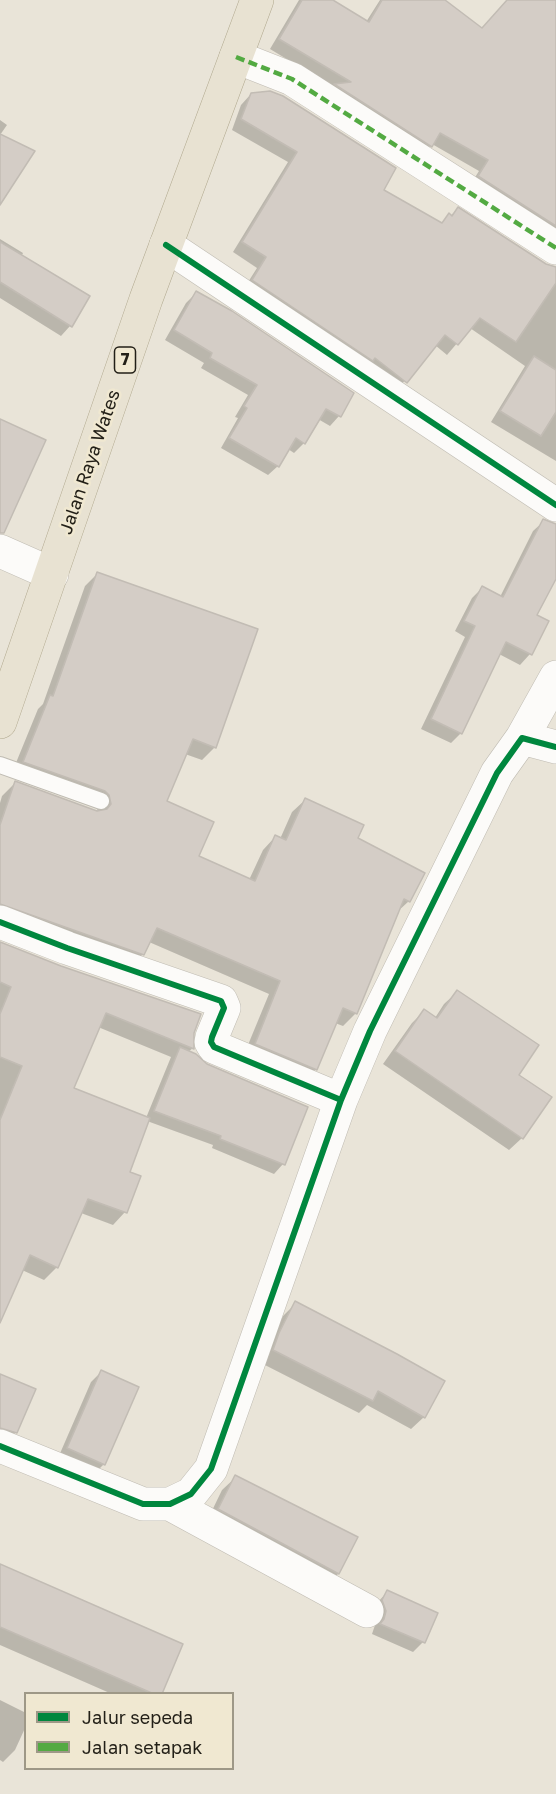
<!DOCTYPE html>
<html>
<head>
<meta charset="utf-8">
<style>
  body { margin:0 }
  #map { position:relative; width:556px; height:1794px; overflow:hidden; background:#e9e4d8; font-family:"Golos Text",sans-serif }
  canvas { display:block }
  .legend { position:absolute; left:24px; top:1692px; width:210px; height:78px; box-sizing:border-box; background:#f0e8d1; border:2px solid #9e9887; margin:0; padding:8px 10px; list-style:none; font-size:18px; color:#221f17 }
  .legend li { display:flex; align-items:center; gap:12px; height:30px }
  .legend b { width:30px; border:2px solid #9e9887 }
</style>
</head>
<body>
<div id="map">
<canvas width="556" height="1794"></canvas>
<ul class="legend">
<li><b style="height:8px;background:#00873e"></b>Jalur sepeda</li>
<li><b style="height:8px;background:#53aa42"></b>Jalan setapak</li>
</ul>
</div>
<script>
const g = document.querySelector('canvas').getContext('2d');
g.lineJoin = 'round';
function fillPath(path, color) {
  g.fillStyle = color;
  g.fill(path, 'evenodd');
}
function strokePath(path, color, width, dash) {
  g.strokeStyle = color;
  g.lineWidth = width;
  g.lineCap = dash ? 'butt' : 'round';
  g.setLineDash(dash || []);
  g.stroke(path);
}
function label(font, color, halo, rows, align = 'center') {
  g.font = font + ' "Golos Text",sans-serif';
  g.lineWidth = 5;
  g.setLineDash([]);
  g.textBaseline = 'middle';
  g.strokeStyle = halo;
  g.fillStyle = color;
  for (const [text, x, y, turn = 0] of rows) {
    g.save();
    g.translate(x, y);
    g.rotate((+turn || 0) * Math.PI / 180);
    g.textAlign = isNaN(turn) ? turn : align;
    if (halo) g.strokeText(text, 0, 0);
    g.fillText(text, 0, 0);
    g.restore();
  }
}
fillPath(new Path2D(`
  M299,0h31l36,22 14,-22h62l40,30 25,-30h49v242l-87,-55 10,-16 -47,-27 -11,12 -88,-69 -63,-38z
  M251,94l131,96 59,34 17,-15 87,56 11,3v193l-65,-39 34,-56 -55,-38 -23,27 -12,-10 -40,47 -152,-102 14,-22 -24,-16 55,-90 -56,-32 9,-25z
  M0,120l7,5 -7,10z
  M0,239l23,14 -2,4 49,69 -9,10 -61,-38z
  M196,293l156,101 -13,22 -9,10 -12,-7 -14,24 -10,10 -6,-4 -10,17 -10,9 -47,-27 17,-30 -3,-1 13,-22 -47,-27 3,-5 -39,-23 21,-37z
  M544,521l12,4v51l-21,40 12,5 -17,33 -10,11 -21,-11 -38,79 -10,10 -30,-14 44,-92 -10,-6 17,-33 10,-10 18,9 33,-66z
  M98,573l117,174 -13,13 -17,-6 -20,48 32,55 52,23 14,-30 12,-13 5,2 12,-27 13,-12 51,39 53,62 -13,12 -40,100 -13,13 -8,-3 -19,46 -13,13 -60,-25 26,-63 -120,-52 -6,12 -13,13 -130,-48v-116l2,-7 13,-13 83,30 -1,-5 -86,-33 27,-66 5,-5 42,-118z
  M0,944l192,89 1,15 -5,4 95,112 -9,10 -62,-26 1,-3 -66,-24 -19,52 -3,39 -12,13 -32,-12 -24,54 -13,13 -22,-10 -22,46zM98,1027l73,30 -25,61 -74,-29z
  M457,992l60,83 5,63 -13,12 -126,-86 29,-41 12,-12 11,7 9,-14z
  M296,1303l128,114 -13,12 -44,-24 -8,8 -98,-50 6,-16 16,-31z
  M101,1372l3,92 -10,10 -36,-16 33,-76z
  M0,1375l16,57 -13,13 -3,-2z
  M236,1477l120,60 -18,37 -14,13 -118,-64 16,-33z
  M0,1565l160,129h-48l-112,-49z
  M387,1592l36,50 -10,10 -41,-18 4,-12 2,-20z
  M0,1700l26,13v13l-11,24 -12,12 -3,-2z`), '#0003');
const building = new Path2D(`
  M302,0h31l36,22 13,-22h63l37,28 25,-28h49v226l-78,-50 10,-16 -48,-27 -8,14 -98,-63 17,-2 -72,-43z
  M270,91l13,5 113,72 -12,22 58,33 7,-10 3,3 6,-9 88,57 10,3v16l-40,59 -36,-24 -22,27 -13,-10 -38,48 -32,-25 -2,3 -121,-81 14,-23 -24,-15 55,-90 -56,-33 10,-26z
  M0,134l35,17 -35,54z
  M0,242l90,54 -18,31 -72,-45z
  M196,291l36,20 122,82 -13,24 -15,-8 -21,35 -9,-6 -17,29 -50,-29 18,-30 -3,-2 13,-21 -47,-27 2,-5 -38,-23z
  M534,356l22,14v42l-15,24 -41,-25z
  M0,419l46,21 -42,93h-4z
  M543,519l13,5v55l-19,36 12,6 -17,34 -26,-13 -44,92 -31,-15 44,-93 -11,-5 18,-35 21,11z
  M97,572l161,57 -42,119 -23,-9 -26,62 47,21 -15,34 56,25 20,-46 11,5 19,-42 59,27 -6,13 67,35 -15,29 -6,-3 -47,115 -14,-6 -26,62 -62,-26 25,-63 -123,-53 -13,27 -144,-51v-79l15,-44 82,30 10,-2 4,-5 -2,-9 -4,-4 -82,-29 27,-67 3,1z
  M0,942l61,24 140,48 -7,19v16l-88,-36 -32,75 76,30 -20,54 11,4 -14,37 -39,-14 -30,69 -28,-13 -30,68v-203l22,-54 -22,-9v-43l11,-27 -11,-5z
  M457,990l82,55 -20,30 33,22 -29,42 -128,-88 29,-42 13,9z
  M180,1047l16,7 11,10 101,43 -23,58 -65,-26 1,-3 -67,-25z
  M295,1301l102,53 48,27 -20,37 -47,-27 -5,10 -100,-51 6,-17z
  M101,1370l38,17 -34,78 -38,-17z
  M0,1374l36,15 -19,44 -17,-5z
  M235,1475l123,62 -19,37 -121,-65z
  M0,1564l183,80 -21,50h-8l-154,-67z
  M387,1590l51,23 -13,30 -45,-19 4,-5 2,-8 -4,-11z`);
fillPath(building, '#d4cdc6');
strokePath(building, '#c2bcb4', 1.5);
const service = new Path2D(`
  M0,765l101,36`);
const minor = new Path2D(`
  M236,57l56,22 264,169
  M166,245l390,260
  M522,738l34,-61
  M0,922l67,26 154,53 3,7 -12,29 -1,5 3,5 127,53
  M0,1446l143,58h27l21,-10 20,-25 130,-369 29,-69 127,-258 25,-35 34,9
  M170,1504l197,107`);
const secondary = new Path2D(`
  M0,551l52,23`);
const trunk = new Path2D(`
  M0,722l146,-423 111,-299`);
strokePath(service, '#bfbbb2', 18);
strokePath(minor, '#bfbbb2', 34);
strokePath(secondary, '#bfbbb2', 34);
strokePath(trunk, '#b0a88e', 34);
strokePath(service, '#fcfbf9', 16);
strokePath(minor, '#fcfbf9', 33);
strokePath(secondary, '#fcfbf9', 33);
strokePath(trunk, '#e8e2d2', 33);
strokePath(new Path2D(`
  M236,57l56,22 264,169`), '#53aa42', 4.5, [9, 4.5]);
strokePath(new Path2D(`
  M166,245l390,260
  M0,922l67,26 154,53 3,7 -12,29 -1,5 3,5 127,53
  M0,1446l143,58h27l21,-10 20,-25 130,-369 29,-69 127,-258 25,-35 34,9`), '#00873e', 6);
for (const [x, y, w] of [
  [125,360,21]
]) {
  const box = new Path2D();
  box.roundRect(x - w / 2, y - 13, w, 26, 4.5);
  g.fillStyle = '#f0e8d1';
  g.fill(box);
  strokePath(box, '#221f17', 1.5);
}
label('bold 16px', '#221f17', null, [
  ["7",125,360]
]);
label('18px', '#221f17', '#f0e8d1', [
  ["Jalan Raya Wates",90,462,-71]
]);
</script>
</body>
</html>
